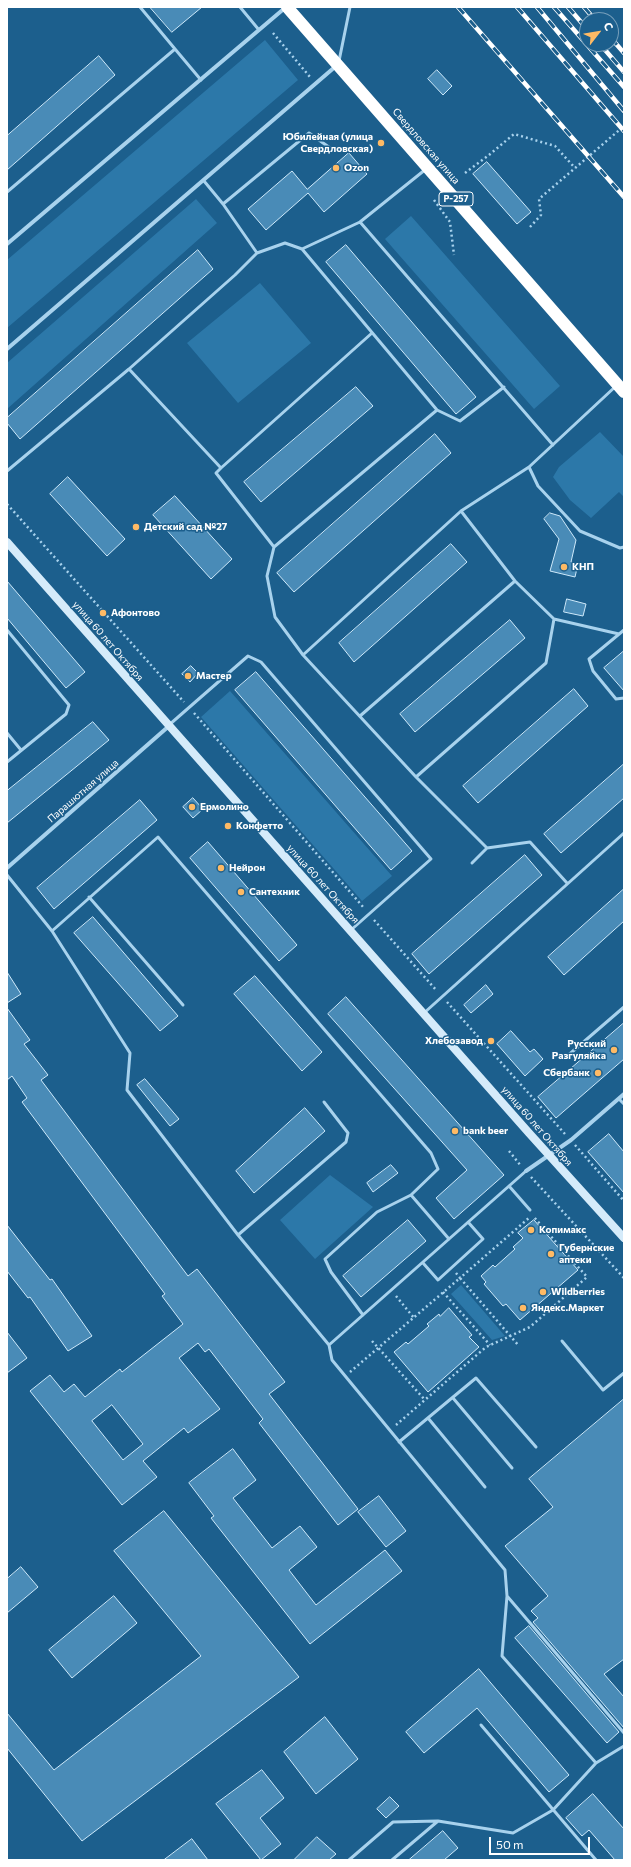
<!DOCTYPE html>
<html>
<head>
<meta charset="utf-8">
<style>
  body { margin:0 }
  #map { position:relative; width:631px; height:1867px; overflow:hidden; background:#1c5f8d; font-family:Commissioner,sans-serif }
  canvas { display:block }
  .frame { position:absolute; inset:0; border:8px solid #fff; pointer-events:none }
  .north { position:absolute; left:579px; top:12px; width:40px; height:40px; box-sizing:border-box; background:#1c5f8d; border:1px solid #779fbb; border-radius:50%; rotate:59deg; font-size:11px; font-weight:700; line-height:16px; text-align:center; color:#fff }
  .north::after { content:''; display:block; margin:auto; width:14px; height:18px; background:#feba65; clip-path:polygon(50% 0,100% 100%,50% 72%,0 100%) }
  .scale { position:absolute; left:489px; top:1837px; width:101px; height:18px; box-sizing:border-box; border:2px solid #fff; border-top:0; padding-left:5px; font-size:12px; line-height:14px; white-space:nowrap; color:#fff; -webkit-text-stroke:3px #1c5f8d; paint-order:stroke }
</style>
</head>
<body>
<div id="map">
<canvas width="631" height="1867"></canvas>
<div class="frame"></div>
<div class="north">С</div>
<div class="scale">50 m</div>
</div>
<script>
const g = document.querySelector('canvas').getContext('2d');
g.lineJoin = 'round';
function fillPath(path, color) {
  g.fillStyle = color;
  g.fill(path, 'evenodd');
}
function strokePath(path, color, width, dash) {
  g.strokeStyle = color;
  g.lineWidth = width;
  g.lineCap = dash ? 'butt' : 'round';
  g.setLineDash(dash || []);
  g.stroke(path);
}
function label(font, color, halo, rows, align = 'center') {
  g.font = font + ' Commissioner,sans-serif';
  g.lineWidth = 3;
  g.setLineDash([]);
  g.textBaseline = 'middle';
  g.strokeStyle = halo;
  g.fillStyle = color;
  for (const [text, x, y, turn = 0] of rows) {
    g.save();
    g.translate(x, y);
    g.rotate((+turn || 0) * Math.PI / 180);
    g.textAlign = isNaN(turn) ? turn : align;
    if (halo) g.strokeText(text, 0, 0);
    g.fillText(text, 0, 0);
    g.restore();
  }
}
fillPath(new Path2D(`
  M265,40l33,40 -291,248v-68z
  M196,199l21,24 -210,186v-46z
  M411,216l149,170 -26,23 -149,-170z
  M260,283l51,60 -73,60 -51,-60z
  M600,432l24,25v40l-5,-5 -28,26 -21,-18 -17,-23 6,-10z
  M230,691l162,185 -30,25 -161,-184z
  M330,1175l43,32 -58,52 -35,-39z
  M461,1285l44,51 -13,4 -41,-46z`), '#2c78a9');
const building = new Path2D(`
  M150,7h52l-30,25z
  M99,56l16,19 -108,95v-34z
  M437,70l15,16 -9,9 -15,-16z
  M349,153l18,21 -43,38 -16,-19 -42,37 -18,-21 44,-38 15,18z
  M487,162l44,50 -14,12 -44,-50z
  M346,245l130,152 -20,17 -130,-152z
  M198,250l15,19 -193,170 -13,-16v-5z
  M356,387l17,19 -112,96 -17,-20z
  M435,434l16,19 -157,139 -17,-19z
  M68,477l57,62 -18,17 -57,-62z
  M175,496l57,63 -21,20 -58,-64z
  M550,513l10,3 16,24 -5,22 7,2 -3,13 -25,-6 9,-32 -15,-20z
  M451,544l16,18 -113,100 -15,-19z
  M7,581l78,91 -19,16 -59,-70z
  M567,599l19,5 -3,12 -19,-4z
  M510,620l15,18 -110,94 -15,-18z
  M624,651v40l-20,-23z
  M191,666l7,7 -8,9 -8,-8z
  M256,672l156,179 -21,19 -156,-180z
  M574,689l14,17 -110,97 -15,-17z
  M93,722l16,18 -102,83v-32z
  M624,764v34l-63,55 -17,-19z
  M193,798l10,11 -10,9 -10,-11z
  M140,800l17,20 -103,89 -17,-21z
  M208,842l89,103 -18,16 -89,-103z
  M525,855l17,20 -113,99 -17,-20z
  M624,889v32l-60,54 -16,-18z
  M93,917l85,99 -18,15 -86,-98z
  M7,972l14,22 -14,9z
  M255,976l67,76 -20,19 -68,-77z
  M486,985l7,9 -22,19 -7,-8z
  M346,997l158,178 -50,44 -18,-21 31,-28 -139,-156z
  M7,1008l23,32 -6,4 24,31 -7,5 147,196 9,-7 88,113 -16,12 89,115 -20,16 -79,-102 4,-4 -54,-70 -4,3 -7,-9 -19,15 41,51 -32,24 -4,-5 -41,33 14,16 -35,28 -92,-114 20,-16 14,17 10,-8 11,13 35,-28 2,3 61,-48 -21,-28 3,-2 -143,-192 5,-4 -15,-22 -5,4zM112,1405l31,39 -20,16 -31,-39z
  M624,1023v36l-68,59 -18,-21z
  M511,1031l19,21 4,-3 9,10 -18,17 -28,-32z
  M145,1079l34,40 -9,7 -33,-41z
  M305,1108l20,23 -71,62 -18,-22z
  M609,1134l15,18v41l-36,-41z
  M391,1165l7,8 -25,19 -6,-9z
  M408,1220l18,21 -65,56 -18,-21z
  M534,1220l44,50 -58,50 -14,-16 -3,2 -19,-22 2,-2 -5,-6 12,-11 2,2 20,-18 -2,-2 10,-9 -5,-5z
  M7,1225l43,55 2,-1 40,57 -24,15 -38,-54 -2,1 -21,-27z
  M449,1308l23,27 -3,2 10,10 -51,45 -34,-40 12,-10 2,2 21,-18 -2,-2 12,-10 1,2z
  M7,1332l20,26 -20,15z
  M624,1399v260l-20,15 20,23v31l-91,-106 5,-4 -7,-7 17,-15 -43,-50 48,-39 -24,-28z
  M233,1449l23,31 -23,18 39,50 28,-22 17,21 -28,23 27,35 69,-55 17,21 -92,73 -99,-126 3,-2 -25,-33z
  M379,1496l27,35 -20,16 -28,-35z
  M164,1511l135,166 -217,164 -75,-93v-35l47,57 147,-114 -87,-105z
  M21,1567l17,20 -31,26v-34z
  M114,1596l23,27 -65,55 -23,-28z
  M529,1626l90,106 -12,11 -92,-105z
  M479,1669l90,106 -20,17 -72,-84 -53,45 -18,-21z
  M325,1717l33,42 -42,35 -32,-42z
  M262,1770l22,28 -24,20 21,26 -20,16 -45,-56z
  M593,1794l31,35v31h-9l-26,-30 -7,6 -16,-18z
  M390,1797l9,9 -13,12 -9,-9z
  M443,1831l15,17 -14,12h-35z
  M317,1837l19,17 -7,6h-35z
  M192,1839l16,21h-44z`);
fillPath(building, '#498bb7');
strokePath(building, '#cee9fa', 1);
strokePath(new Path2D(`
  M273,33l37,44
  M465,173l24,-18 25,-21 41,12 20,22
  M434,200l16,22 4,33
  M530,227l11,-12 -2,-16 85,-73
  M7,504l177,198
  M194,713l170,195
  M374,920l63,71
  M447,1002l118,132
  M575,1145l49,56
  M509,1151l12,15
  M531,1177l93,101
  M456,1273l4,5 70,-61
  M443,1292l47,53
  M396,1296l18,22
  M372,1341l53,59
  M350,1372l110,-94 59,68
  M396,1425l90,-78 44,-20 57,-50 -54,-61`), '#a8d2ed', 2.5, [2, 3]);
strokePath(new Path2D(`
  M140,7l35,42
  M240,7l19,23
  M339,61l11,-54
  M204,181l19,23 34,49 28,-10 17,6 58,-27 66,-53
  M7,192l168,-143 26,31
  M223,204l86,-71 24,17
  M360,222l193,223
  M302,249l135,161 23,11 44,-34
  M129,369l92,99 -5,5 58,74 -7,29 8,41 28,38 113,122 71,71 43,-6 37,41
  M616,386l-87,81 9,19 42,45 40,17 4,-1
  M221,468l151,-135
  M7,471l122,-102 106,-94 22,-22
  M461,511l54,70 39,38 65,15
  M274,547l163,-137
  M7,630l62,75 -3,9 -59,48
  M624,630l-35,29 4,12 23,28 8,-1
  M303,655l158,-144 68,-44
  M360,716l155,-135
  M169,725l79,-69 13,6 170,197 -80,71
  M7,733l14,17
  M416,777l130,-114 8,-44
  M472,863l15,-15
  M7,875l45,56 78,122 -3,37 111,145
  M89,897l94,108
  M52,931l106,-94 273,316 7,16 -27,26 -34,17 -52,47 6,13 32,43
  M424,1013l200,-180
  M565,1058l59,-51
  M619,1099l5,5
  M324,1102l24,31 -2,9 -108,93 91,110 3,15 173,210 2,26 -5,60 94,107 -43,47 -40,23 -75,-12 -45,1 -44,38
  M509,1186l21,24
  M411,1195l38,44
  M423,1263l15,17 45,-41 -15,-17
  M562,1341l41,49 21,-17
  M329,1345l197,-174
  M453,1398l59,70
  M428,1418l57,69
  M399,1442l77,-64 60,69
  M507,1596l117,137
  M481,1725l115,135
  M596,1763l28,-17
  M392,1860l46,-39`), '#a8d2ed', 3);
strokePath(new Path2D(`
  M7,244l279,-237
  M7,349l329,-283
  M7,868l162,-142
  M526,1171l45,-31 53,-46`), '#a8d2ed', 4);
strokePath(new Path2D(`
  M7,542l522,591 95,105`), '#d5ebfa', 8);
strokePath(new Path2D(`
  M287,7l337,385`), '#fff', 12);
const rail = new Path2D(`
  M458,7l166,190
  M517,7l107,124
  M537,7l87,104
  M554,7l70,80
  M568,7l19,22
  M584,7l11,13
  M611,38l13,15
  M600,44l24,28`);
strokePath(rail, '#fff', 4.5);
strokePath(rail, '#1c5f8d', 3, [9]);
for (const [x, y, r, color] of [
  [381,143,4,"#feba65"],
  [336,168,4,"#feba65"],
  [136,527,4,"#feba65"],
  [564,567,4,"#feba65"],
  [103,613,4,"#feba65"],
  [188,676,4,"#feba65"],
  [192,807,4,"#feba65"],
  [228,826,4,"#feba65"],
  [221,868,4,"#feba65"],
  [241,892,4,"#feba65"],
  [491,1041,4,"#feba65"],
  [614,1050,4,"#feba65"],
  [598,1073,4,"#feba65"],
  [455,1131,4,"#feba65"],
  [531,1230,4,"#feba65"],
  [551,1254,4,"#feba65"],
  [543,1292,4,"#feba65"],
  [523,1308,4,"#feba65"]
]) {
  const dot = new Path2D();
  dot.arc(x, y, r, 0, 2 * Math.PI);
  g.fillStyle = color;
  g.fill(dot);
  strokePath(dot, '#1c5f8d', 1.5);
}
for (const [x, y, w] of [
  [456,199,34]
]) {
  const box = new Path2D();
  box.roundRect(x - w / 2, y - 7, w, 14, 3);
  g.fillStyle = '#1c5f8d';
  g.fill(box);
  strokePath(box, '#fff', 1);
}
label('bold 9px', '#fff', null, [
  ["Р-257",456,199]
]);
label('bold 10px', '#fff', '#1c5f8d', [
  ["Юбилейная (улица",373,137,"right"],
  ["Свердловская)",373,149,"right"],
  ["Ozon",344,168],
  ["Детский сад №27",144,527],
  ["КНП",572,567],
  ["Афонтово",111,613],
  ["Мастер",196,676],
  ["Ермолино",200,807],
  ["Конфетто",236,826],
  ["Нейрон",229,868],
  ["Сантехник",249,892],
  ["Хлебозавод",483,1041,"right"],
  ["Русский",606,1044,"right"],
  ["Разгуляйка",606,1056,"right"],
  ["Сбербанк",590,1073,"right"],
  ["bank beer",463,1131],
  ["Копимакс",539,1230],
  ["Губернские",559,1248],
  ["аптеки",559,1260],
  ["Wildberries",551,1292],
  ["Яндекс.Маркет",531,1308]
], 'left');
label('10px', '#fff', '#1c5f8d', [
  ["Свердловская улица",426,146,49],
  ["улица 60 лет Октября",108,641,49],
  ["Парашютная улица",83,791,-41],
  ["улица 60 лет Октября",323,884,48],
  ["улица 60 лет Октября",537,1126,49]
]);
</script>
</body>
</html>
